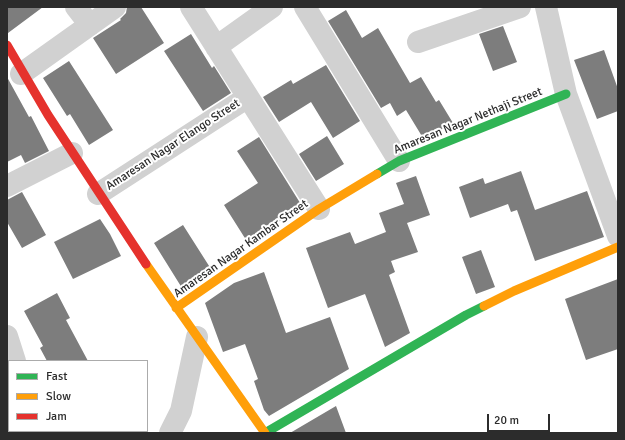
<!DOCTYPE html>
<html>
<head>
<meta charset="utf-8">
<style>
  body { margin:0 }
  #map { position:relative; width:625px; height:440px; overflow:hidden; background:#fff; font-family:Signika,sans-serif }
  canvas { display:block }
  .frame { position:absolute; inset:0; border:8px solid #2c2c2c; pointer-events:none }
  .legend { position:absolute; left:8px; top:360px; width:140px; height:72px; box-sizing:border-box; background:#fff; border:1px solid #ababab; margin:0; padding:5px 7px; list-style:none; font-size:12px; color:#2c2c2c }
  .legend li { display:flex; align-items:center; gap:8px; height:20px }
  .legend b { width:20px; border:1px solid #ababab }
  .scale { position:absolute; left:487px; top:414px; width:63px; height:18px; box-sizing:border-box; border:2px solid #2c2c2c; border-top:0; padding-left:5px; font-size:12px; line-height:14px; white-space:nowrap; color:#2c2c2c; -webkit-text-stroke:3px #fff; paint-order:stroke }
</style>
</head>
<body>
<div id="map">
<canvas width="625" height="440"></canvas>
<div class="frame"></div>
<ul class="legend">
<li><b style="height:5px;background:#30b455"></b>Fast</li>
<li><b style="height:5px;background:#ff9f0a"></b>Slow</li>
<li><b style="height:5px;background:#e5322d"></b>Jam</li>
</ul>
<div class="scale">20 m</div>
</div>
<script>
const g = document.querySelector('canvas').getContext('2d');
g.lineJoin = 'round';
function fillPath(path, color) {
  g.fillStyle = color;
  g.fill(path, 'evenodd');
}
function strokePath(path, color, width, dash) {
  g.strokeStyle = color;
  g.lineWidth = width;
  g.lineCap = dash ? 'butt' : 'round';
  g.setLineDash(dash || []);
  g.stroke(path);
}
function label(font, color, halo, rows, align = 'center') {
  g.font = font + ' Signika,sans-serif';
  g.lineWidth = 4;
  g.setLineDash([]);
  g.textBaseline = 'middle';
  g.strokeStyle = halo;
  g.fillStyle = color;
  for (const [text, x, y, turn = 0] of rows) {
    g.save();
    g.translate(x, y);
    g.rotate((+turn || 0) * Math.PI / 180);
    g.textAlign = isNaN(turn) ? turn : align;
    if (halo) g.strokeText(text, 0, 0);
    g.fillText(text, 0, 0);
    g.restore();
  }
}
fillPath(new Path2D(`
  M7,7h36l-35,26z
  M127,7h14l23,36 -48,31 -23,-36 28,-18 -1,-1 6,-6z
  M346,10l16,28 16,-10 32,55 11,-6 15,25 3,-2 14,23 -16,9 -14,6 -17,-28 -9,6 -7,-13 -9,5 -53,-87z
  M503,26l14,36 -24,9 -14,-37z
  M191,34l21,34 2,-2 17,27 -28,18 -39,-60z
  M604,50l14,39v22l-21,8 -23,-59z
  M69,61l44,69 -24,15 -19,-31 -3,2 -24,-38z
  M326,65l34,56 -27,17 -22,-36 -32,20 -16,-25 28,-17 2,4z
  M7,77l22,40 2,-1 18,35 -24,12 -4,-8 -14,7z
  M327,136l17,28 -28,17 -17,-27z
  M259,137l43,69 -54,37 -24,-38 34,-22 -21,-32z
  M521,171l14,39 52,-19 17,46 -69,24 -18,-51 -6,2 -3,-8 -38,14 -11,-31 24,-9 2,6z
  M416,176l14,39 -23,8 11,29 -27,9 4,11 -6,3 21,58 -25,14 -20,-53 -37,14 -22,-60 44,-16 5,12 31,-12 -7,-19 25,-9 -8,-21z
  M22,192l24,43 -24,13 -15,-26v-22z
  M100,219l10,15 11,22 -48,23 -19,-37z
  M183,225l28,44 -29,19 -28,-45z
  M481,250l14,37 -19,7 -14,-37z
  M264,272l22,61 44,-16 19,52 -80,47 -5,-6 -10,-29 4,-2 -13,-35 -22,8 -18,-49 29,-20z
  M618,279v70l-32,11 -21,-61z
  M57,293l13,25 -4,2 22,41h-41l-7,-13 3,-2 -19,-35z
  M336,406l10,27h-56z`), '#7d7d7d');
strokePath(new Path2D(`
  M76,7l14,18
  M191,7l128,202
  M305,7l94,154
  M546,7l20,87 52,142
  M418,42l102,-35
  M216,47l56,-40
  M21,74l94,-67
  M7,186l65,-33
  M98,194l150,-97
  M7,336l8,25
  M37,431l1,2
  M170,433l11,-22 16,-74`), '#d1d1d1', 22);
strokePath(new Path2D(`
  M377,174l22,-13 167,-67
  M265,433l201,-118 18,-9`), '#30b455', 9);
strokePath(new Path2D(`
  M146,264l119,169
  M484,306l30,-15 104,-44
  M176,308l143,-99 58,-35`), '#ff9f0a', 9);
strokePath(new Path2D(`
  M7,45l41,70 98,149`), '#e5322d', 9);
label('12px', '#2c2c2c', '#fff', [
  ["Amaresan Nagar Nethaji Street",468,121,-22],
  ["Amaresan Nagar Elango Street",173,145,-33],
  ["Amaresan Nagar Kambar Street",241,249,-35]
]);
</script>
</body>
</html>
